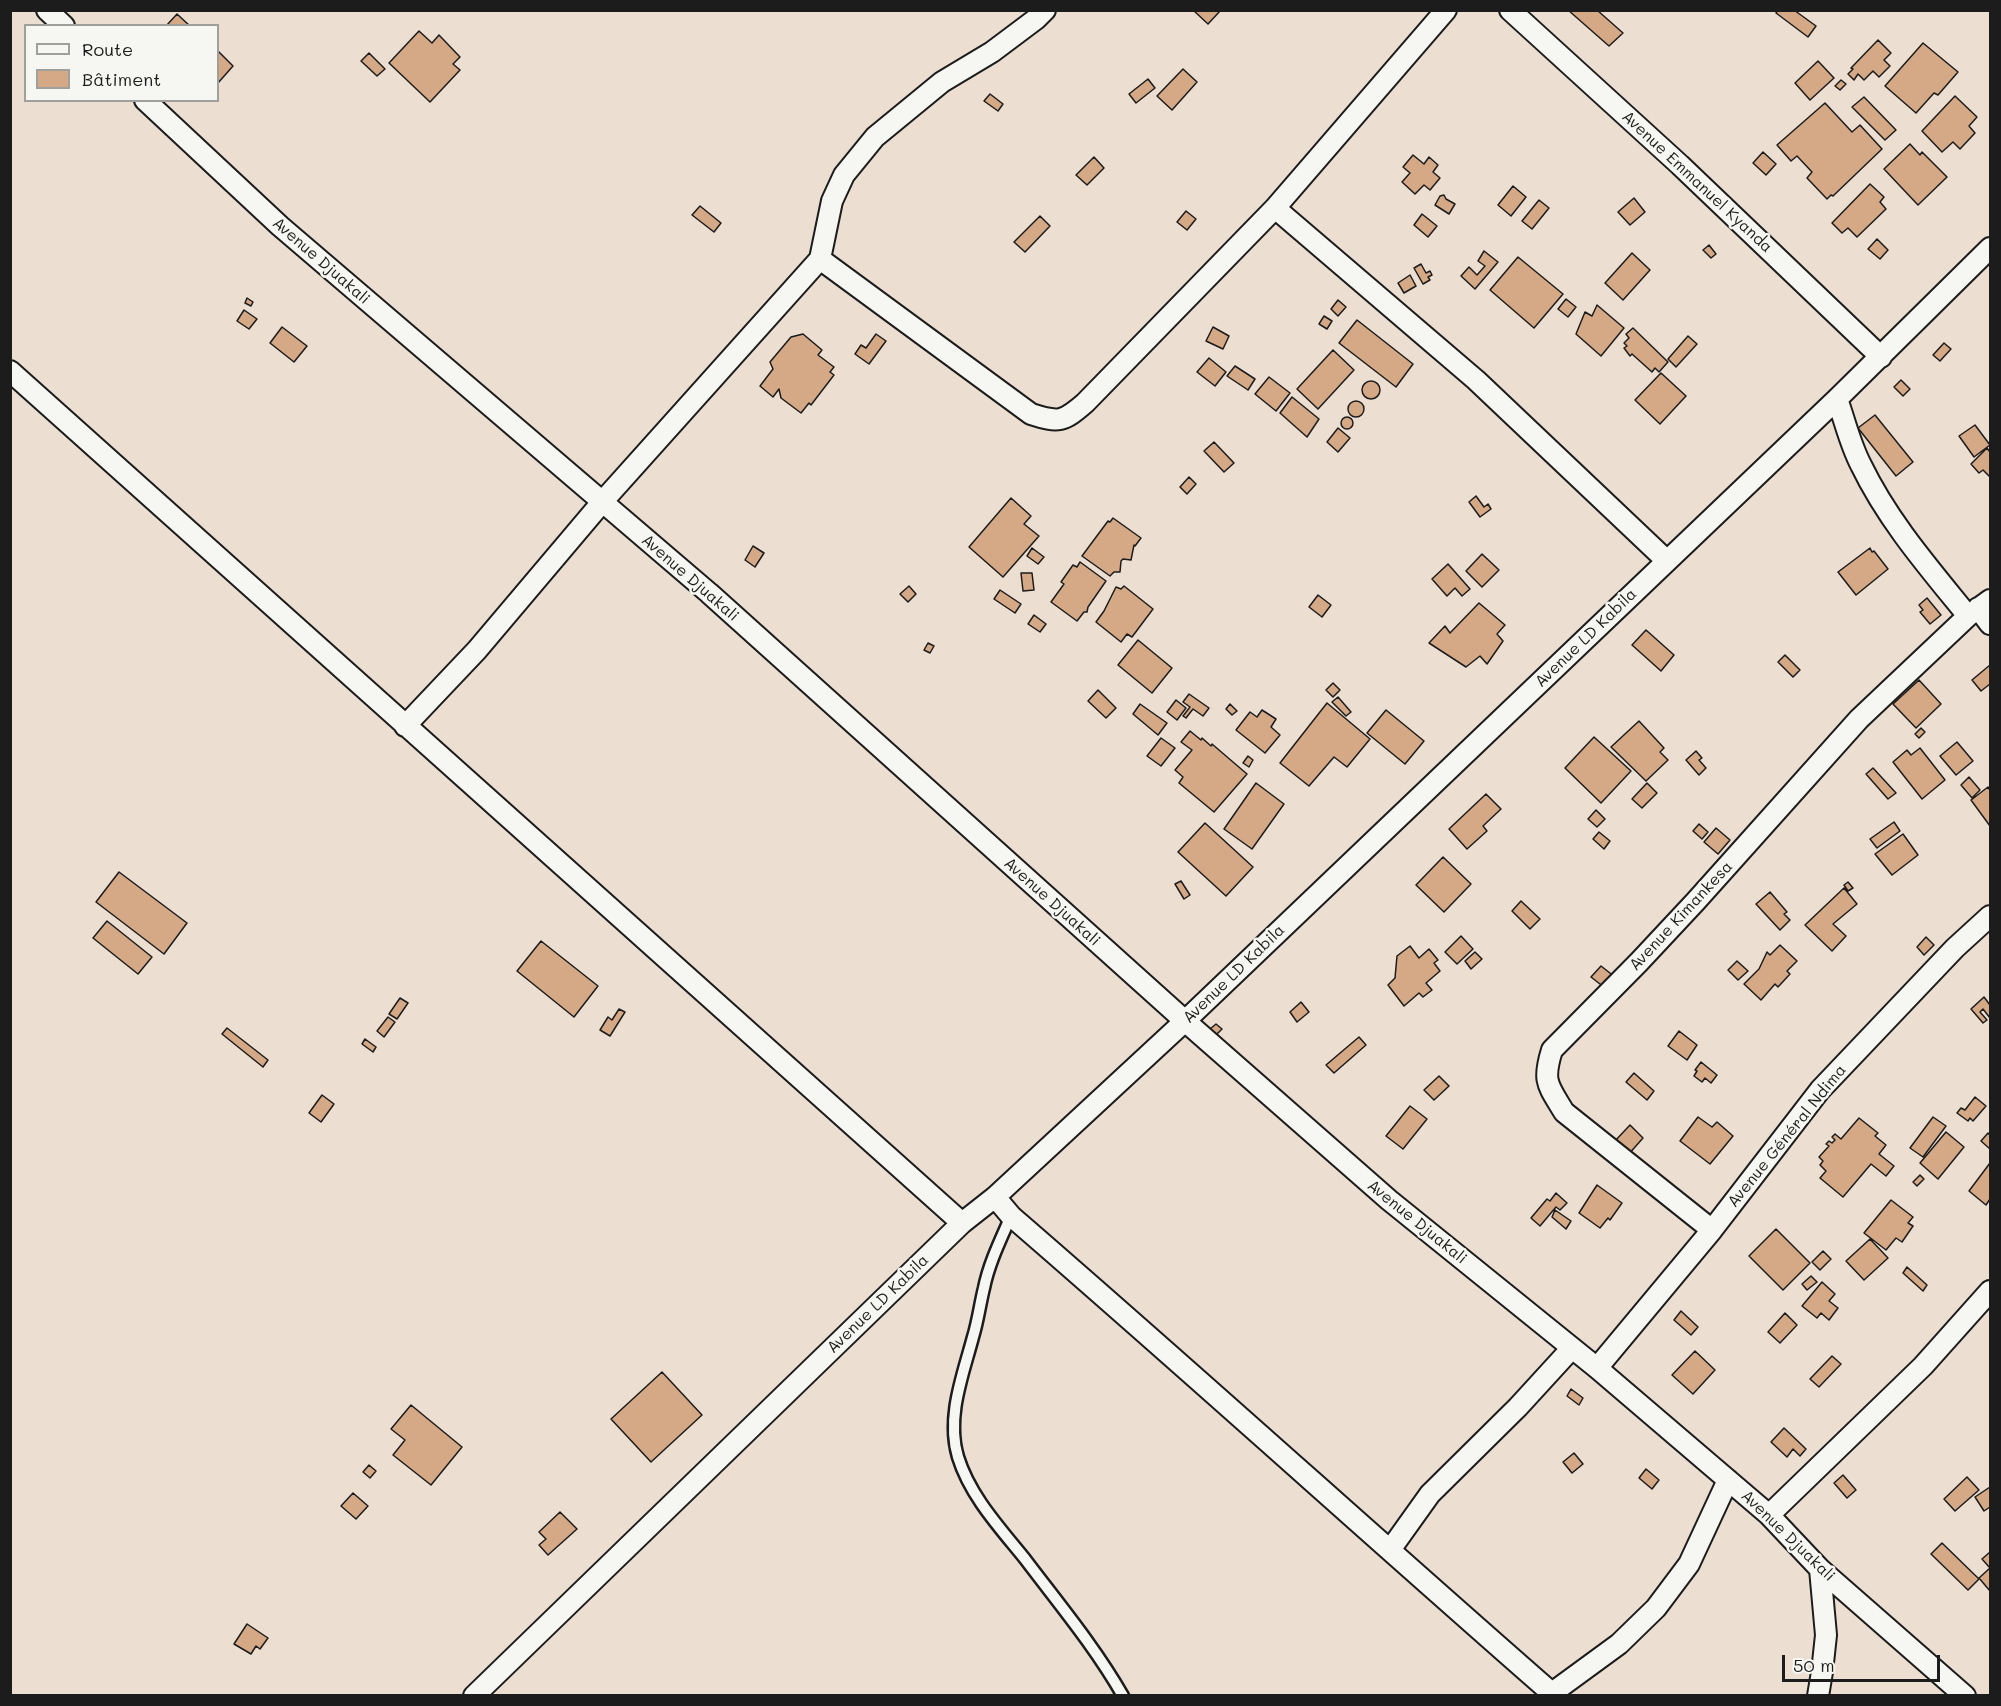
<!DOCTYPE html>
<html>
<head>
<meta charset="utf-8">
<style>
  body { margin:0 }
  #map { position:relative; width:2001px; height:1706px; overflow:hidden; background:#ecdfd2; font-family:Mali,sans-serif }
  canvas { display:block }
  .frame { position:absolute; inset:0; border:12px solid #1c1c1c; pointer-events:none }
  .legend { position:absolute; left:24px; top:24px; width:195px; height:78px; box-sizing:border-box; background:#f6f6f2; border:2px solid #9f9f9c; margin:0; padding:8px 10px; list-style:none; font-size:18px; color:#1c1c1c }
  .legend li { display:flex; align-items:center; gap:12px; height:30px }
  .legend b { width:30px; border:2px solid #9f9f9c }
  .scale { position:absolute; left:1782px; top:1655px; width:158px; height:27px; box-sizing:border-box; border:3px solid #1c1c1c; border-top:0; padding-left:8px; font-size:18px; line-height:21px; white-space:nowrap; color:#1c1c1c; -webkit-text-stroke:4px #f6f6f2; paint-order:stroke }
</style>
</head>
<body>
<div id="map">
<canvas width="2001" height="1706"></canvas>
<div class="frame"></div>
<ul class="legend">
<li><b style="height:8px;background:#f6f6f2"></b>Route</li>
<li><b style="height:16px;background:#d5a886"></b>Bâtiment</li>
</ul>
<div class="scale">50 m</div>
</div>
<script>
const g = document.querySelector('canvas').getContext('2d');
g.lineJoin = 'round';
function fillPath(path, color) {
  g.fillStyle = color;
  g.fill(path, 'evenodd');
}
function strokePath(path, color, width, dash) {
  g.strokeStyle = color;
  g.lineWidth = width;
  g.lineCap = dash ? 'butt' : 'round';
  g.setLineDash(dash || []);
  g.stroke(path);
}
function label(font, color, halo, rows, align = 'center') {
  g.font = font + ' Mali,sans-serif';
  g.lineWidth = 5;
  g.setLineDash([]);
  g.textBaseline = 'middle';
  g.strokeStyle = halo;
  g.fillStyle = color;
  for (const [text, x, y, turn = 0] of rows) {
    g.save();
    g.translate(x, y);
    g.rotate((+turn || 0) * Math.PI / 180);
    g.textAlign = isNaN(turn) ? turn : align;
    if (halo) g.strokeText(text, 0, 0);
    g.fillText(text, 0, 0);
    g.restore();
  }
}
const building = new Path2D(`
  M1193,10h28l-13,14z
  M1568,10h29l26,23 -14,13z
  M1778,10h16l22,16 -8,11 -32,-24z
  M177,14l13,12h-24z
  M419,31l13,12 7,-8 21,22 -7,7 7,6 -30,32 -41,-39z
  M1878,40l13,13 -7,7 6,6 -11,11 -6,-6 -9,9 -6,-6 -4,6 -6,-6 5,-5 -2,-1z
  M1923,43l35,29 -20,23 -4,-2 -18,20 -31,-27z
  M218,51l15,15 -15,17z
  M369,53l16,16 -8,7 -16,-15z
  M1818,61l16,17 -24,22 -15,-17z
  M1183,69l14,13 -25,28 -15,-14z
  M1148,79l7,9 -19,15 -7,-9z
  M1841,80l5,4 -6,6 -5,-4z
  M990,94l13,10 -5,7 -14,-10z
  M1955,96l22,21 -8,9 6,7 -15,16 -7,-7 -11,10 -20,-21z
  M1864,97l32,33 -11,10 -33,-33z
  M1825,103l27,29 8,-7 22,24 -49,47 -2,-1 -4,4 -20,-21 5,-6 -15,-16 -6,5 -14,-16z
  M1910,144l10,11 2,-3 25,25 -29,28 -34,-36z
  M1763,152l13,12 -10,11 -13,-12z
  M1413,155l11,9 5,-7 9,8 -5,7 7,6 -10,12 -6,-5 -9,9 -13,-12 8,-9 -7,-6z
  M1094,157l10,11 -17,17 -11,-10z
  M1870,184l14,13 -4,5 6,7 -29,28 -9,-9 -6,5 -10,-10z
  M1513,186l13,11 -15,19 -13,-11z
  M1444,195l2,4 9,5 -6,10 -14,-9 5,-9z
  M1634,198l11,14 -15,13 -12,-13z
  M1539,200l10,8 -17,21 -10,-8z
  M700,206l21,17 -7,9 -22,-17z
  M1186,211l10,8 -9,11 -10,-8z
  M1422,214l15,12 -9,11 -14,-12z
  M1040,216l10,10 -25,26 -11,-10z
  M1877,239l11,11 -8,9 -12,-10z
  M1709,245l7,9 -5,4 -8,-8z
  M1484,251l14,11 -23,27 -14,-13 8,-9 8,8 8,-9 -7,-5z
  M1632,253l18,17 -27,30 -18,-17z
  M1518,257l45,37 -29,34 -44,-38z
  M1421,264l5,9 4,-2 2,4 -4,2 2,3 -7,4 -9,-16z
  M1410,275l6,11 -12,7 -6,-10z
  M247,298l6,4 -2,4 -6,-3z
  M1566,299l10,8 -8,10 -10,-8z
  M1338,300l8,7 -8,9 -7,-7z
  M1597,305l27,23 -23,28 -25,-22 9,-22 7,4z
  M244,310l13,9 -8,10 -12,-8z
  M1324,316l8,5 -5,8 -8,-5z
  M1357,320l56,44 -17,23 -57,-44z
  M282,327l25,19 -13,16 -24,-19z
  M1213,327l16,9 -6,13 -17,-8z
  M1633,328l35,34 -9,10 -4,-4 -3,4 -20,-18 -2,2 -6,-8 3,-2 -3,-3 5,-5 -3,-4z
  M803,334l19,16 -4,5 16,12 -4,5 4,3 -23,30 -2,-2 -8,10 -20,-15 -2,-9 -6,8 -13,-11 13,-17 -3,-7 21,-25z
  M876,334l10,7 -17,23 -14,-10 6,-9 5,3z
  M1688,336l9,8 -21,23 -8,-8z
  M1944,343l7,6 -11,12 -7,-6z
  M1333,350l21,20 -36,39 -21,-20z
  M1209,358l17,14 -11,14 -18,-14z
  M1235,366l20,13 -7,11 -21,-14z
  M1661,373l25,23 -26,28 -25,-24z
  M1269,377l21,16 -14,18 -21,-17z
  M1901,380l9,9 -7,7 -9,-9z
  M1362 390a9 9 0 1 1 18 0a9 9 0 1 1-18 0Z
  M1292,397l27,22 -12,18 -27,-24z
  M1348 409a8 8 0 1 1 16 0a8 8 0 1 1-16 0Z
  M1875,415l38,47 -17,14 -38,-48z
  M1341 423a6 6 0 1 1 12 0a6 6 0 1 1-12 0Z
  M1975,425l15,20 -16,12 -15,-21z
  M1338,428l12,10 -12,14 -11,-10z
  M1214,442l20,21 -10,9 -20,-21z
  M1987,448l3,4v25l-7,-7 -4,3 -8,-9z
  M1189,477l7,7 -9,10 -7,-7z
  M1476,496l8,11 4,-3 3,5 -11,8 -11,-15z
  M1011,498l20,18 -7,8 15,12 -36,41 -34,-30z
  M1113,518l28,20 -6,8 -1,-1 -3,15 -8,-1 -2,2 -1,11h-6l-4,4 -28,-20 26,-35 2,1z
  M753,546l11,7 -9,14 -10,-7z
  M1032,548l12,9 -6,7 -11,-8z
  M1870,548l2,4 2,-1 14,18 -32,26 -18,-23z
  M1482,554l17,16 -17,17 -16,-16z
  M1080,562l26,19 -18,26 -1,5h-3l-7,9 -26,-19 13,-18 -3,-2 12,-17 4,2z
  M1448,564l22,25 -8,7 -7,-8 -8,8 -15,-17z
  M1021,573h11l2,17 -11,1z
  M909,586l7,8 -8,8 -8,-8z
  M1124,586l29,23 -21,28 -5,-3 -6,8 -25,-20 8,-11 12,-24 5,2z
  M1000,590l21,14 -6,9 -21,-14z
  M1318,595l13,10 -9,12 -13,-10z
  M1927,598l14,17 -11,9 -10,-12 3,-2 -4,-5z
  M1479,603l26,22 -8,9 6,7 -16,23 -7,-8 -14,11 -37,-24 16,-17 5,7z
  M1034,615l12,9 -6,8 -12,-8z
  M1646,630l28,25 -13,16 -29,-26z
  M1138,640l34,28 -20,25 -34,-28z
  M928,643l6,3 -4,7 -6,-3z
  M1785,655l15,15 -7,7 -15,-15z
  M1990,665v19l-9,7 -9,-11z
  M1919,680l22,24 -25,24 -23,-24z
  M1333,683l7,7 -7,7 -7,-7z
  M1098,690l18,18 -10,10 -18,-17z
  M1189,694l20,14 -6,8 -10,-7 -7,9 -3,-2 7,-9 -7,-5z
  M1338,697l13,15 -5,4 -14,-14z
  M1176,700l10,8 -9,12 -10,-8z
  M1327,703l43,36 -23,28 -13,-10 -25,29 -29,-23z
  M1140,704l27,19 -9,12 -25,-21z
  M1230,704l7,7 -5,4 -6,-6z
  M1262,710l14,9 -5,8 9,8 -15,18 -29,-23 14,-18 7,5z
  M1386,710l38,31 -19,23 -38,-31z
  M1639,721l25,27 -4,4 8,8 -22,21 -35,-34z
  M1921,728l4,4 -6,6 -4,-4z
  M1190,731l11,9 1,-2 9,8 1,-2 35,30 -33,38 -35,-29 4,-6 -8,-7 17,-20 -11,-8z
  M1594,737l37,34 -30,32 -36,-35z
  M1161,738l14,10 -14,18 -14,-10z
  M1957,742l16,19 -17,14 -16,-19z
  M1920,748l25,32 -23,19 -29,-37 14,-12 4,5z
  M1696,751l6,7 -3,2 7,8 -7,7 -13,-15z
  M1248,756l5,4 -4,7 -6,-4z
  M1873,768l23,25 -8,6 -22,-25z
  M1969,777l11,13 -8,8 -11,-13z
  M1256,783l28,21 -32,45 -28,-20z
  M1647,783l10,10 -15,15 -10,-9z
  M1988,787l2,3v36l-19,-26z
  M1486,794l15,15 -18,17 4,5 -20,18 -18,-20z
  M1596,810l9,9 -8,8 -9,-8z
  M1894,822l6,9 -23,17 -7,-9z
  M1205,823l48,44 -27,29 -48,-44z
  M1699,824l9,8 -6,7 -9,-8z
  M1716,828l14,12 -12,14 -14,-12z
  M1599,832l11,9 -6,8 -11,-10z
  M1903,834l15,21 -26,20 -17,-21z
  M1443,857l28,27 -27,28 -28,-27z
  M119,872l68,51 -23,31 -68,-52z
  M1181,881l9,14 -6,4 -9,-15z
  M1848,882l5,6 -5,3 -4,-6z
  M1844,888l13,16 -24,20 13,12 -14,15 -27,-26z
  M1770,892l17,20 -3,2 6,6 -10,10 -24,-26z
  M1521,901l19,18 -10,10 -18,-18z
  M107,921l45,36 -14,17 -45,-36z
  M1461,936l12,13 -16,15 -12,-12z
  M1926,937l8,8 -10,10 -7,-8z
  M541,941l57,45 -24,31 -57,-46z
  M1780,945l17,16 -10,10 3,3 -12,13 -3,-3 -14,16 -17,-16 15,-15 8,-17 3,3z
  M1410,946l9,12 10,-9 9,11 -4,3 6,8 -14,12 6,7 -9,7 -4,-4 -15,13 -16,-21 7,-7 2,-22z
  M1475,952l7,7 -11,10 -6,-8z
  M1737,961l11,10 -10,9 -10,-10z
  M1601,966l14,11 -10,11 -14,-11z
  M1984,997l6,8v13l-7,-9 -3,3 7,8 -4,3 -12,-14z
  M400,998l8,5 -11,16 -8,-5z
  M1301,1002l8,10 -12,10 -7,-10z
  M619,1009l6,3 -15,24 -10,-6 8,-13 4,3z
  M388,1017l7,5 -11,15 -7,-6z
  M1216,1024l6,5 -6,6 -6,-6z
  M227,1028l41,32 -5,7 -41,-33z
  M1679,1031l18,14 -10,15 -19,-14z
  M1359,1037l7,8 -32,28 -8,-8z
  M365,1039l11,8 -3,5 -11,-8z
  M1701,1062l16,13 -6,8 -6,-5 -3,4 -8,-6 3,-5 -2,-1z
  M1634,1073l20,18 -7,9 -21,-18z
  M1439,1076l10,10 -15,14 -10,-10z
  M322,1095l12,9 -13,18 -12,-9z
  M1975,1097l11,9 -13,15 -3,-3 -2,3 -11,-8 4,-5 4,2z
  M1410,1106l17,13 -24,30 -17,-13z
  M1698,1117l14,10 5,-5 16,14 -23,28 -30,-23z
  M1933,1117l13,9 -23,31 -13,-9z
  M1859,1118l19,15 -3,3 11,9 -7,9 15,12 -8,10 -15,-12 -28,33 -23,-19 6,-7 -6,-6 3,-4 -4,-4 10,-11 -3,-2 3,-3 3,2 3,-3 -3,-3 3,-3 6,5z
  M1630,1125l13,13 -15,17 -14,-13z
  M1946,1132l18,15 -26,32 -18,-16z
  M1988,1133l2,2v14l-9,-8z
  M1990,1163v36l-4,6 -17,-14z
  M1920,1175l4,4 -7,7 -4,-4z
  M1597,1185l25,18 -12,17 -2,-2 -8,10 -21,-15z
  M1556,1193l11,10 -7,7 -4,-3 -16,19 -9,-8 16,-19 3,2z
  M1891,1200l22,17 -5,6 5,3 -11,16 -6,-4 -10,12 -22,-17z
  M1555,1210l16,11 -5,8 -14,-12z
  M1776,1229l34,34 -27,27 -34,-34z
  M1870,1239l18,19 -24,22 -18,-19z
  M1823,1251l8,8 -11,11 -8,-8z
  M1907,1267l20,18 -4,6 -20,-18z
  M1811,1276l6,6 -10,8 -5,-6z
  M1822,1282l13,12 -6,7 9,7 -9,12 -8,-7 -4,5 -15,-12z
  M1681,1311l17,16 -7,8 -17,-15z
  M1785,1313l12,12 -17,18 -12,-11z
  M1695,1351l20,19 -22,24 -21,-19z
  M1832,1356l9,8 -22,23 -9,-8z
  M662,1372l40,43 -51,47 -40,-43z
  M1571,1389l12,9 -4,7 -12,-9z
  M411,1405l51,42 -31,38 -38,-30 12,-15 -14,-11z
  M1784,1428l22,21 -6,7 -7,-7 -6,8 -16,-15z
  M1574,1453l9,11 -11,9 -9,-11z
  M369,1465l7,6 -6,7 -7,-6z
  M1646,1469l13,11 -7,9 -13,-11z
  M1843,1475l13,15 -9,8 -13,-15z
  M1967,1477l12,13 -24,21 -11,-12z
  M1990,1487v20l-6,4 -9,-14z
  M353,1493l15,13 -12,13 -15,-13z
  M560,1512l17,17 -29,26 -9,-10 7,-6 -7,-7z
  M1942,1543l37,36 -11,11 -37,-36z
  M1990,1552v39l-11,-13 11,-10 -8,-9z
  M247,1624l21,14 -8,11 -4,-3 -5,8 -17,-10z`);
fillPath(building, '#d5a886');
strokePath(building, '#1c1c1c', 1.5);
const service = new Path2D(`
  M1011,1216c-10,23 -22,47 -27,72 -4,16 -6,33 -11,49 -10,38 -27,80 -15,120 12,39 42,71 67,102 34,45 70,88 98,137`);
const minor = new Path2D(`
  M47,10l17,16
  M1510,10l170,155 201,192
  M145,100l135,126 429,367 476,428 204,179 208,168 172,147 51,54 145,127
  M1275,208l201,172 191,181
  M820,259l12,-58 12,-26 31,-38 67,-55 50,-30 44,-33 9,-9
  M10,371l952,852
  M1837,399c8,22 13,45 24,66 27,56 68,103 107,151
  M1978,608l12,16
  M405,726l72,-76 126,-149 217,-242 211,155c28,9 32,8 54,-11l190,-195 171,-198
  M995,1197l16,19c183,158 362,321 544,480
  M1712,1230l-148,-118c-16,-27 -22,-30 -12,-62l87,-88 57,-61 163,-182 109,-103 22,-16
  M1597,1368l115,-138 108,-140 135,-142 35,-32
  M1769,1515l154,-149 67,-75
  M1390,1550l40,-56 88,-87 54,-59
  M1552,1693l67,-49 37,-36 33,-44 39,-84
  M474,1696l488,-473 33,-26 190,-176 652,-622 153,-151
  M1818,1696l4,-24 4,-37 -6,-66`);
strokePath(service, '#1c1c1c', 15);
strokePath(minor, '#1c1c1c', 24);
strokePath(service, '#f6f6f2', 10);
strokePath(minor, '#f6f6f2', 20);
label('16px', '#1c1c1c', '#f6f6f2', [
  ["Avenue Emmanuel Kyanda",1697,182,43],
  ["Avenue Djuakali",321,261,41],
  ["Avenue Djuakali",690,578,41],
  ["Avenue LD Kabila",1586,638,-44],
  ["Avenue Djuakali",1052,902,42],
  ["Avenue Kimankesa",1681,916,-47],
  ["Avenue LD Kabila",1234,974,-44],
  ["Avenue Général Ndima",1787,1136,-51],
  ["Avenue Djuakali",1417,1222,39],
  ["Avenue LD Kabila",878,1304,-44],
  ["Avenue Djuakali",1788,1536,44]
]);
</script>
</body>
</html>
